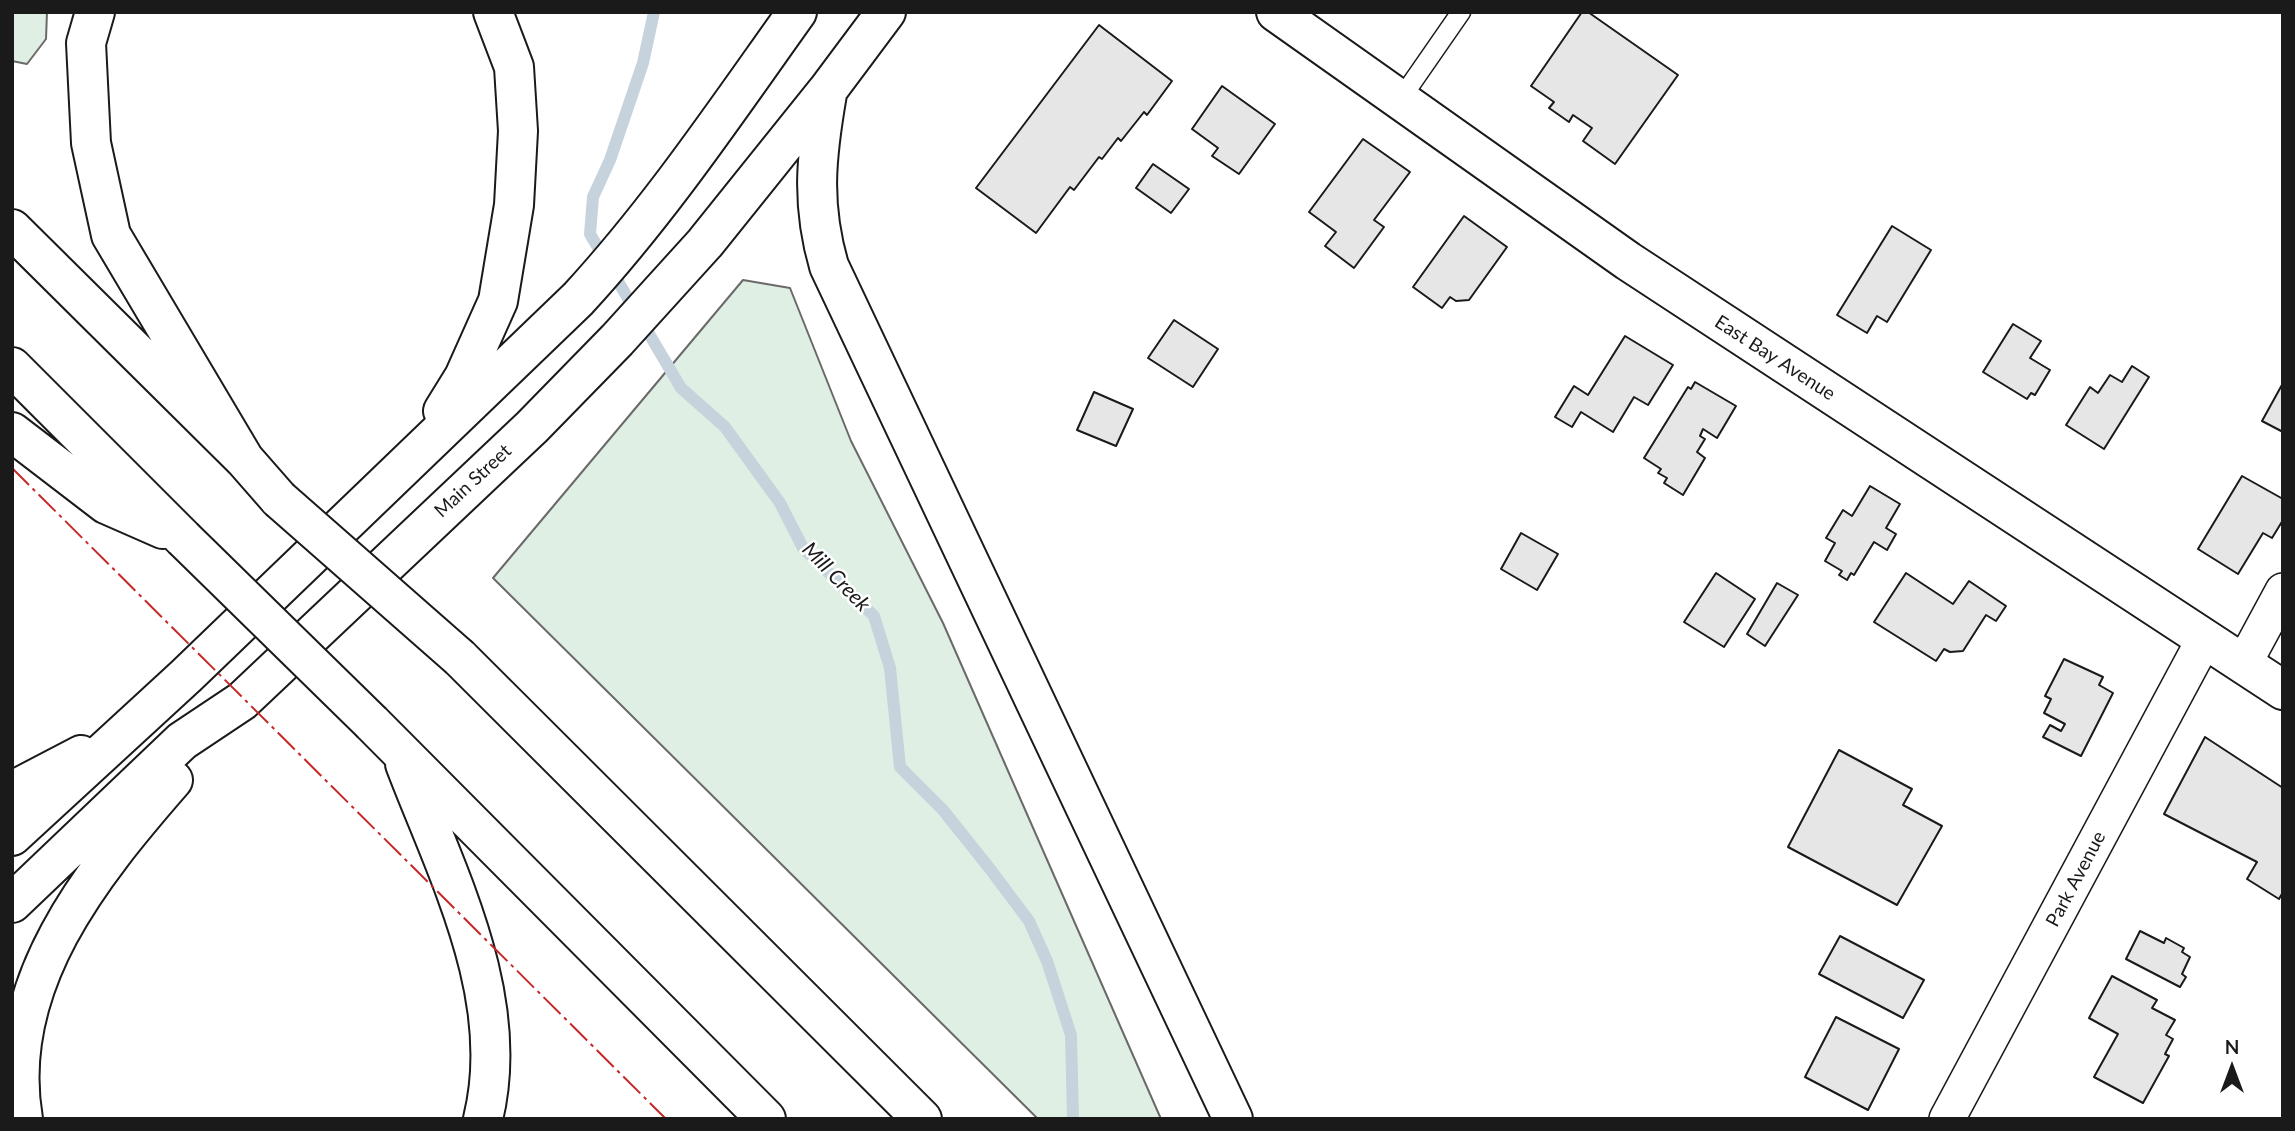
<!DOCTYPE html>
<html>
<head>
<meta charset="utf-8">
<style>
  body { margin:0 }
  #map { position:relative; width:2295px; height:1131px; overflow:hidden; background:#fff; font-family:Lato,sans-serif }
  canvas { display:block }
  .frame { position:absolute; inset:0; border:14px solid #1a1a1a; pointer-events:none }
  .north { position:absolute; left:2197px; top:1033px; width:70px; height:70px; -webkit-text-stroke:5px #fff; paint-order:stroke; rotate:0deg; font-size:19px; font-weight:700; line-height:28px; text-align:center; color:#1a1a1a }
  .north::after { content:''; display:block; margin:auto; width:24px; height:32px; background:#1a1a1a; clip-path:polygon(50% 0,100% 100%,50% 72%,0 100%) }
</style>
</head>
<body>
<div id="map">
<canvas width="2295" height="1131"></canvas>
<div class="frame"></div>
<div class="north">N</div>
</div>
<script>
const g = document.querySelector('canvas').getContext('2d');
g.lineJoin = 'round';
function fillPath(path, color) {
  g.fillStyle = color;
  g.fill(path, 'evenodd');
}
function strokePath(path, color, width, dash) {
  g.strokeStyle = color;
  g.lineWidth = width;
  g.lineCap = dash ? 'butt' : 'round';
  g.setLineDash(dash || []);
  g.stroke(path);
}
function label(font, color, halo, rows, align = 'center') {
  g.font = font + ' Lato,sans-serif';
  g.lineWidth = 5;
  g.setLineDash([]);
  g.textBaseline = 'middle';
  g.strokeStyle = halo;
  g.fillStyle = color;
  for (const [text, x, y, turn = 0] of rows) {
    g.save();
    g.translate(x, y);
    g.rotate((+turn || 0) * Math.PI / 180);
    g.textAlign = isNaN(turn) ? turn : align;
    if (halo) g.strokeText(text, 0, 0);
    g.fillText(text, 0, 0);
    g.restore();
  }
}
const green = new Path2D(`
  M12,12h35l-1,27 -19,25 -15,-3z
  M743,280l47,8 61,153 92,182 218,496h-123l-545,-541z`);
fillPath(green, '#e0efe3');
strokePath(green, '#6a6a6a', 2);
strokePath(new Path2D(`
  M654,12l-11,51 -33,97 -17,37 -3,37 91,154 44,39 55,76 23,45 71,68 16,52 10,99 43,43 47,59 39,52 18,40 24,74 2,84`), '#c6d2dc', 12);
const building = new Path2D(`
  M1582,12h6l90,63 -63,89 -32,-23 9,-13 -19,-13 -4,7 -20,-14 5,-6 -23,-16z
  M1099,25l73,56 -25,34 -3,-3 -23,29 -3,-3 -16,21 -3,-2 -25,33 -4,-3 -34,46 -60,-45z
  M1222,86l53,38 -36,50 -27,-18 6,-8 -26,-19z
  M1363,139l47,33 -36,48 10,7 -30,41 -29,-22 11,-14 -27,-20z
  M1153,164l36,25 -18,24 -35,-25z
  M1464,216l43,31 -38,53 -13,1 -6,-4 -8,11 -29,-21z
  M1892,226l39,24 -44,72 -10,-6 -10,17 -30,-18z
  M1174,320l44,29 -25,38 -45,-29z
  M2013,324l28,17 -11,17 20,12 -15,25 -4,-2 -4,6 -44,-27z
  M1625,336l48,29 -25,40 -14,-8 -21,35 -32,-20 -9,15 -17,-10 19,-31 14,9z
  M2132,366l17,11 -45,72 -38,-24 24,-38 8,6 12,-18 12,7z
  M1695,382l41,24 -19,32 -14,-9 -3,7 5,3 -8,13 8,6 -22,37 -19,-12 3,-5 -9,-5 3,-4 -17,-11 44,-71 3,2z
  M2283,383v49l-21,-11z
  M1094,392l39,17 -17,37 -39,-16z
  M2242,476l41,23v21l-11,18 -9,-5 -25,41 -40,-25z
  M1870,486l30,18 -14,24 10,6 -9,16 -13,-8 -20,33 -3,-2 -4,7 -8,-5 3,-4 -17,-10 10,-18 -9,-5 17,-28 9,6z
  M1521,533l37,21 -21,36 -36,-21z
  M1716,573l39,26 -31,48 -40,-25z
  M1906,573l47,31 16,-23 37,25 -10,15 -10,-6 -23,36 -13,1 -6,-3 -8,12 -62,-39z
  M1777,583l21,12 -33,51 -18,-12z
  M2064,659l39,18 -4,8 14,8 -32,63 -38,-19 7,-12 11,6 4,-7 -21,-11 7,-14 -6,-3z
  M2205,737l78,51v104l-4,7 -32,-20 10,-17 -93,-48z
  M1839,750l73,39 -9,16 39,21 -45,79 -109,-58z
  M2140,931l24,12 2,-5 18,10 -2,4 8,5 -8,17 4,3 -6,10 -54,-28z
  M1840,936l84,44 -21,38 -84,-44z
  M2112,976l45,24 -5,8 23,12 -9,15 7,4 -8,15 4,2 -26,47 -49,-26 24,-43 -29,-16z
  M1836,1017l63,32 -31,61 -63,-33z`);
fillPath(building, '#e6e6e6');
strokePath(building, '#1a1a1a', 2);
const service = new Path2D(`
  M1400,100l61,-88`);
const minor = new Path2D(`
  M2243,665l40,-74
  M1947,1119l257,-479`);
const tertiary = new Path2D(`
  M1276,12l352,249 655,429`);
const trunk = new Path2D(`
  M95,12l-9,31 5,100 20,92 133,224
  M827,94c-11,63 -16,110 2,172l404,853
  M12,229l232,230 35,40
  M12,367l171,171
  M443,411l21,-34 34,-76 16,-96 4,-74 -4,-64 -21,-55
  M12,432l94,72 57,25
  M460,658l462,461
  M372,723l394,396
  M405,764c42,110 108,234 78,355
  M12,791l69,-36
  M12,836l174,-160 392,-377c82,-89 149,-189 219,-287
  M12,903l170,-162 60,-40 290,-274 85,-87 88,-97 122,-152 59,-79
  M23,1119c-23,-134 69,-246 150,-339`);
strokePath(service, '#1a1a1a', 21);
strokePath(minor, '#1a1a1a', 38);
strokePath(tertiary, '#1a1a1a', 42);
strokePath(trunk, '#1a1a1a', 42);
strokePath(service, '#fff', 18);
strokePath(minor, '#fff', 35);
strokePath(tertiary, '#fff', 38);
strokePath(trunk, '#fff', 38);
const trunkBridge = new Path2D(`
  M279,499l181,159
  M183,538l189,185`);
strokePath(trunkBridge, '#1a1a1a', 42, []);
strokePath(trunkBridge, '#fff', 38);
strokePath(new Path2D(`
  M12,468l654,651`), '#c62828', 2, [24, 5, 3.5, 5]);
label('19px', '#1a1a1a', '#fff', [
  ["East Bay Avenue",1775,358,33],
  ["Main Street",473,481,-43],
  ["Park Avenue",2076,879,-62]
]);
label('italic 21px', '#1a1a1a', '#fff', [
  ["Mill Creek",836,577,46]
]);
</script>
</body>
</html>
